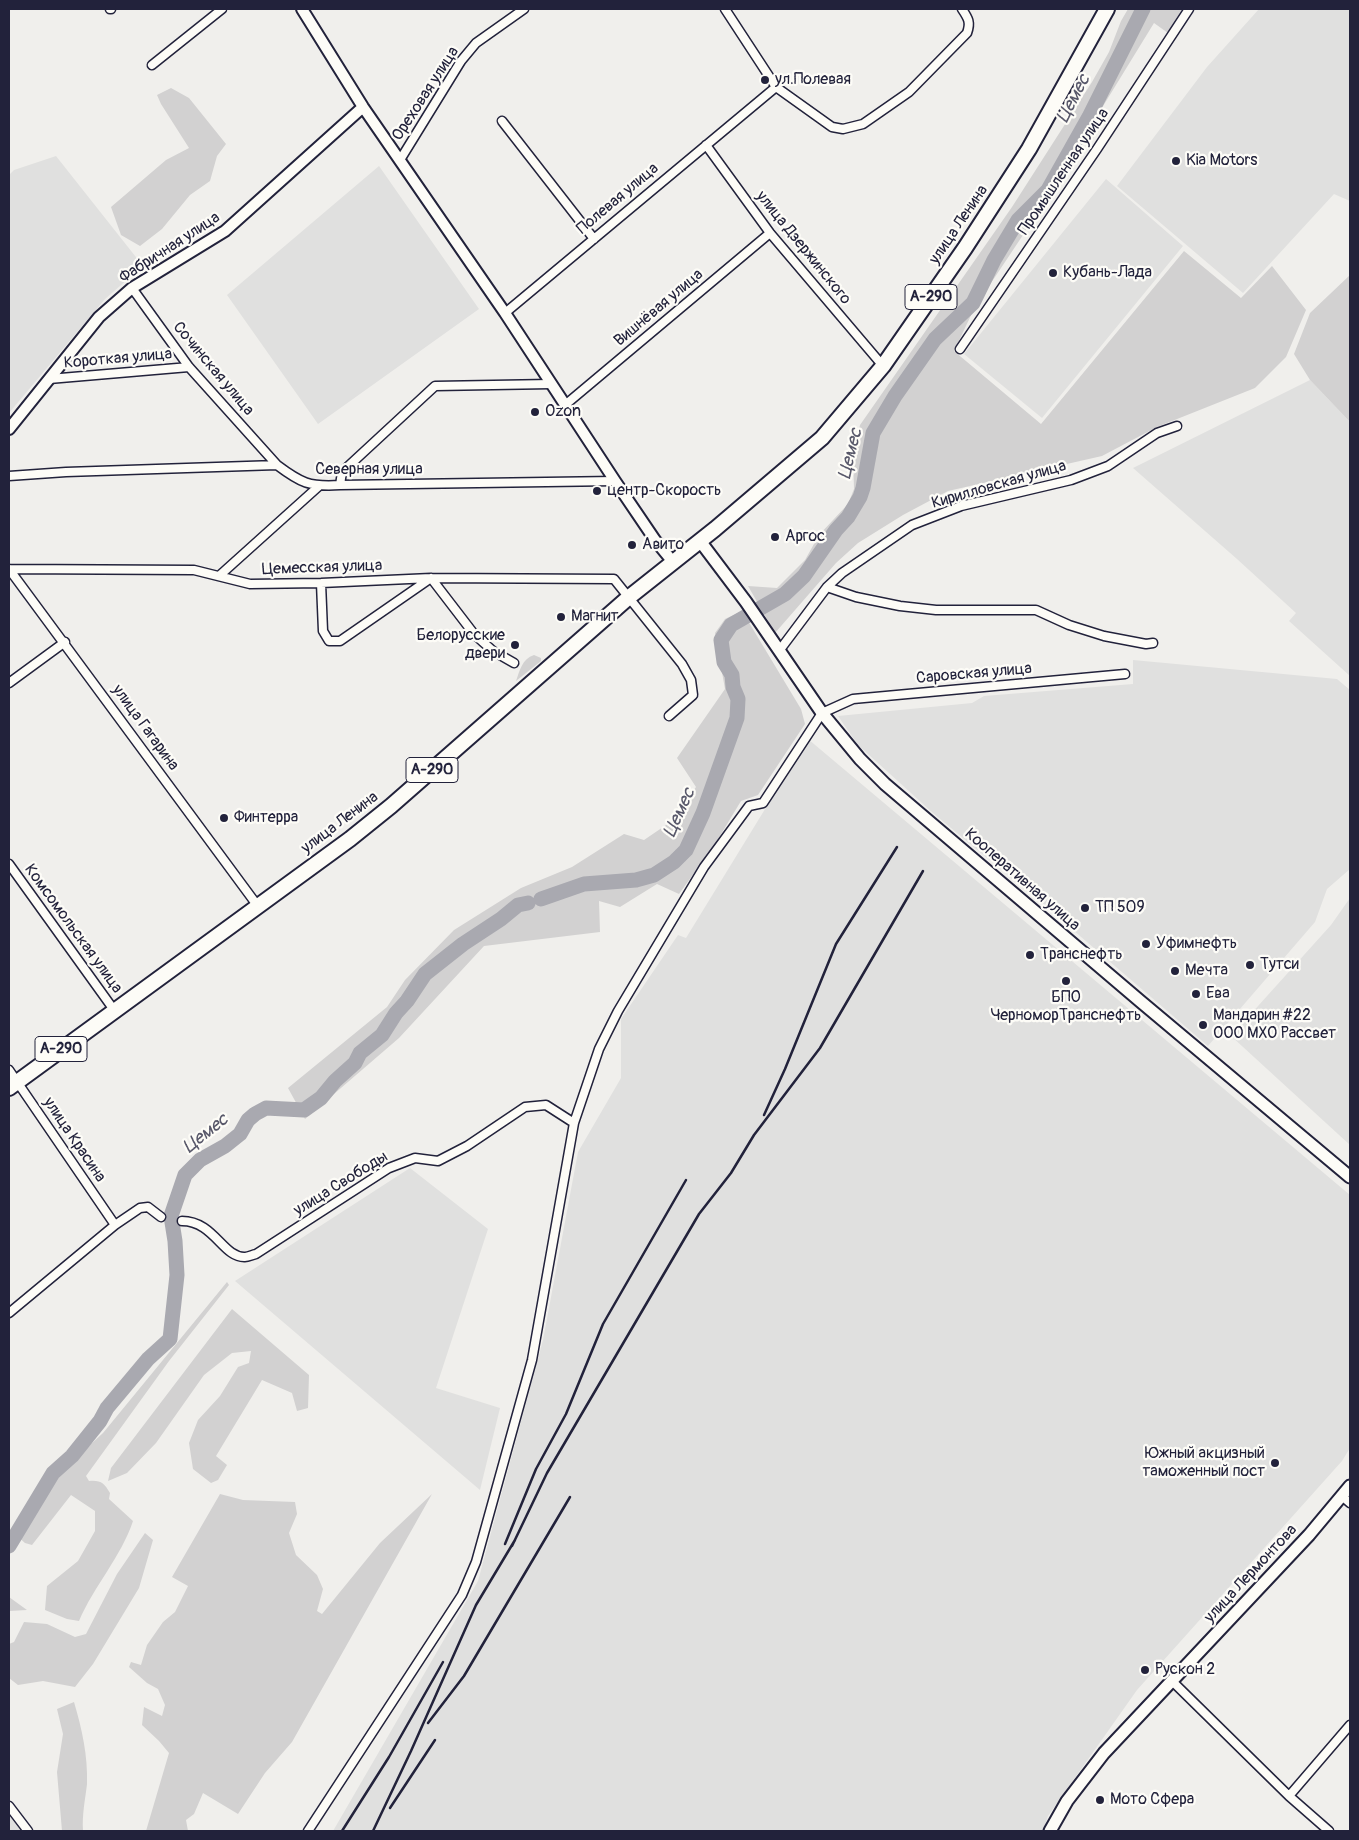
<!DOCTYPE html>
<html>
<head>
<meta charset="utf-8">
<style>
  body { margin:0 }
  #map { position:relative; width:1359px; height:1840px; overflow:hidden; background:#f0efec; font-family:Pangolin,sans-serif }
  canvas { display:block }
  .frame { position:absolute; inset:0; border:10px solid #22223b; pointer-events:none }
</style>
</head>
<body>
<div id="map">
<canvas width="1359" height="1840"></canvas>
<div class="frame"></div>
</div>
<script>
const g = document.querySelector('canvas').getContext('2d');
g.lineJoin = 'round';
function fillPath(path, color) {
  g.fillStyle = color;
  g.fill(path, 'evenodd');
}
function strokePath(path, color, width, dash) {
  g.strokeStyle = color;
  g.lineWidth = width;
  g.lineCap = dash ? 'butt' : 'round';
  g.setLineDash(dash || []);
  g.stroke(path);
}
function label(font, color, halo, rows, align = 'center') {
  g.font = font + ' Pangolin,sans-serif';
  g.lineWidth = 4.5;
  g.setLineDash([]);
  g.textBaseline = 'middle';
  g.strokeStyle = halo;
  g.fillStyle = color;
  for (const [text, x, y, turn = 0] of rows) {
    g.save();
    g.translate(x, y);
    g.rotate((+turn || 0) * Math.PI / 180);
    g.textAlign = isNaN(turn) ? turn : align;
    if (halo) g.strokeText(text, 0, 0);
    g.fillText(text, 0, 0);
    g.restore();
  }
}
fillPath(new Path2D(`
  M1259,9h91v192l-16,-7 -91,99 -126,-107 90,-119z
  M56,156l87,110 -38,33 -96,114v-238l5,-5z
  M379,166l100,143 -161,115 -91,-129z
  M1106,179l77,67 -141,172 -78,-64z
  M1310,380l40,42v254l-61,-55 7,-8 -59,-54 -104,-91z
  M1133,660l204,19 13,11v179l-23,20 -12,33 -107,124 -149,-128 -126,-105 -75,-68 -20,-29 134,-13 12,-7 149,-12z
  M808,739l542,456v253l-8,13 -205,229 -89,126 -5,15h-710l145,-250 65,-241 35,-188 43,-74v-59l57,-84 8,3z
  M1350,898v247l-119,-109 100,-111z
  M410,1168l78,61 -52,159 64,20 -20,82 -245,-209z
  M9,1814l13,17h-13z`), '#e0e0df');
fillPath(new Path2D(`
  M1128,9h56l-16,24 -14,-10 -119,194 -60,90 -21,44 87,73 143,-173 57,47 31,-32 34,44 -20,47 -31,31 -98,39 -55,29 -154,35 -45,24 -45,28 -22,20 -61,70 -27,-47 29,2 28,-28 14,-25 29,-31 6,-15 -1,-34 7,-30 152,-218 80,-125 17,-30 12,-31z
  M171,88l18,10 37,46 -9,12 -7,25 -20,14 -28,34 -22,17 -19,-11 -10,-28 55,-47 23,-12 -28,-44 -4,-9z
  M1350,275v147l-40,-42 -16,-26 16,-41z
  M742,611l59,98 4,15 -47,71 -17,6 -26,43 -36,50 -22,-10 -37,23 -21,-6 1,31 -116,14 -85,92 -94,81 -17,-31 99,-81 18,-27 49,-50 67,-42 51,-21 52,-33 20,6 25,-17 27,-36 -19,-29 48,-69 -10,-56 10,-14z
  M534,655l7,3v3l-25,20c4,-11 6,-22 18,-26z
  M227,1282l2,3 -60,76 -83,115 3,5c12,-1 15,2 21,12l-1,6 24,22c-12,36 -39,65 -54,100l-12,-2 -22,-9 2,-24 31,-25 17,-30v-20l-24,-16 -39,50 -7,-2 -8,-7 39,-60 47,-43z
  M232,1309l77,66 -1,33 -11,3 -5,-18 -30,-13 -46,76 11,9 -9,15 -7,3 -18,-14 -4,-26 9,-23 22,-24 18,-29 11,-4 2,-12 -19,2 -28,22 -48,68 -29,30 -19,8 3,-13z
  M220,1494l23,6 52,2 2,12 -8,19 7,22 21,20 6,14 -6,22 5,3 58,-71 52,-49 -140,248 -27,31 -27,41 -35,-21 -9,21 -8,6 2,11h-42l23,-78 -10,-12 -17,-16 2,-18 18,9 3,-11 -7,-16 -11,-6 -18,-16 2,-5 10,3 6,-20 16,-23 12,-10 13,-26 -16,-9z
  M145,1533l8,7 -14,48 -46,76 -18,23 -32,-6 -25,4 -9,-7v-34l5,-2 10,-20 23,2 28,13 11,-3 31,-60z
  M9,1597l18,13 -18,1z
  M74,1702c8,27 14,54 13,82 -2,17 -5,30 -4,47h-21l-5,-59 6,-38 -6,-25z`), '#d2d1d1');
strokePath(new Path2D(`
  M541,899l43,-15 52,-4 18,-5 20,-13 12,-12 17,-37 34,-95 1,-19 -5,-12 -1,-12 -8,-13 -3,-22 10,-15 54,-31 19,-18 32,-46 12,-13 12,-20 3,-9 10,-55 22,-37 40,-57 38,-36 21,-43 24,-40 30,-30 41,-73 54,-108
  M9,1546l44,-73 19,-17 28,-35 7,-13 41,-49 22,-20 7,-64 -2,-34 -4,-25 14,-41 15,-15 25,-14 15,-12 8,-14 7,-6 11,-6 38,2 17,-12 14,-17 20,-18 5,-10 22,-18 14,-22 11,-12 18,-27 38,-30 38,-25 17,-14 10,-2`), '#a9a9b0', 15);
const street = new Path2D(`
  M110,9h1
  M725,9l51,78 56,40 11,2 20,-5 46,-32 58,-59c4,-11 1,-15 -5,-24
  M152,65l70,-56
  M502,121l92,118
  M706,145l64,88 113,133
  M400,160l61,-99 15,-18 48,-34
  M132,288l57,79 88,98
  M505,313l271,-226
  M960,349l137,-200 92,-140
  M49,379l140,-12
  M565,405l205,-172
  M9,476l57,-4 211,-7c24,18 32,22 63,20l275,-4
  M340,485l2,-13 93,-86 116,-2
  M9,569l185,1 56,14 71,-1 110,-5 183,1 68,85 9,16 2,15 -24,21
  M9,569l248,336
  M219,576l100,-90
  M321,583l2,48 6,10h11l91,-63 43,56 19,17 21,12
  M827,587l29,10 44,9 36,4h100l33,15 35,11 42,8 7,-1
  M779,651l48,-64 15,-14 70,-48 49,-19 110,-26 37,-14 49,-33 20,-7
  M9,683l56,-41
  M9,864l105,146
  M9,1070l106,155
  M182,1221c32,0 41,37 63,36 3,0 7,-2 11,-3l133,-86 26,-10 23,3 29,-15 58,-39 21,-2 28,18
  M9,1313l106,-88 25,-17 8,-1 13,10
  M1343,1497l7,6
  M1172,1681l117,115 40,35
  M1289,1796l61,-71
  M9,1806l19,25
  M308,1831l154,-236 14,-33 56,-202 42,-237 25,-74 19,-38 86,-144 45,-61 14,-3 59,-90 31,-14 272,-25`);
const secondary = new Path2D(`
  M302,9l61,98 142,206 110,168 40,59 18,22
  M9,429l90,-112 33,-29 93,-57 138,-124`);
const primary = new Path2D(`
  M700,541l46,61 76,111 38,46 25,25 255,217 210,176
  M1050,1831l17,-30 37,-48 205,-218 41,-49`);
const highway = new Path2D(`
  M9,1088l341,-249 41,-33 237,-208 87,-69 107,-91 61,-72 82,-118 64,-99 78,-140`);
strokePath(street, '#22223b', 11);
strokePath(secondary, '#22223b', 14);
strokePath(primary, '#22223b', 15);
strokePath(highway, '#22223b', 18);
strokePath(street, '#fdfcf7', 8);
strokePath(secondary, '#fdfcf7', 10);
strokePath(primary, '#fdfcf7', 11);
strokePath(highway, '#fdfcf7', 14);
strokePath(new Path2D(`
  M764,1115l21,-46 51,-125 61,-97
  M505,1544l31,-75 30,-55 37,-90 83,-144
  M512,1546l35,-73 152,-259 32,-41 23,-38 66,-87 103,-177
  M428,1723l36,-47 106,-179
  M390,1808l45,-68
  M342,1831l47,-74 54,-95
  M373,1831l38,-80 65,-146 39,-65`), '#22223b', 2.5);
for (const [x, y, r, color] of [
  [765,80,5,"#22223b"],
  [1176,161,5,"#22223b"],
  [1053,273,5,"#22223b"],
  [535,412,5,"#22223b"],
  [597,491,5,"#22223b"],
  [775,537,5,"#22223b"],
  [632,545,5,"#22223b"],
  [561,617,5,"#22223b"],
  [515,645,5,"#22223b"],
  [224,818,5,"#22223b"],
  [1085,908,5,"#22223b"],
  [1146,944,5,"#22223b"],
  [1030,955,5,"#22223b"],
  [1250,965,5,"#22223b"],
  [1175,971,5,"#22223b"],
  [1066,981,5,"#22223b"],
  [1196,994,5,"#22223b"],
  [1203,1025,5,"#22223b"],
  [1275,1463,5,"#22223b"],
  [1145,1670,5,"#22223b"],
  [1100,1800,5,"#22223b"]
]) {
  const dot = new Path2D();
  dot.arc(x, y, r, 0, 2 * Math.PI);
  g.fillStyle = color;
  g.fill(dot);
  strokePath(dot, '#fdfcf7', 2);
}
for (const [x, y, w] of [
  [931,297,52],
  [432,770,52],
  [61,1049,52]
]) {
  const box = new Path2D();
  box.roundRect(x - w / 2, y - 12.5, w, 25, 4);
  g.fillStyle = '#fdfcf7';
  g.fill(box);
  strokePath(box, '#22223b', 1);
}
label('bold 15px', '#22223b', null, [
  ["А-290",931,297],
  ["А-290",432,770],
  ["А-290",61,1049]
]);
label('16px', '#22223b', '#fdfcf7', [
  ["ул.Полевая",775,80],
  ["Kia Motors",1186,161],
  ["Кубань-Лада",1063,273],
  ["Ozon",545,412],
  ["центр-Скорость",607,491],
  ["Аргос",785,537],
  ["Авито",642,545],
  ["Магнит",571,617],
  ["Белорусские",505,636,"right"],
  ["двери",505,654,"right"],
  ["Финтерра",234,818],
  ["ТП 509",1095,908],
  ["Уфимнефть",1156,944],
  ["Транснефть",1040,955],
  ["Тутси",1260,965],
  ["Мечта",1185,971],
  ["Ева",1206,994],
  ["БПО",1066,998,"center"],
  ["ЧерноморТранснефть",1066,1016,"center"],
  ["Мандарин #22",1213,1016],
  ["ООО МХО Рассвет",1213,1034],
  ["Южный акцизный",1265,1454,"right"],
  ["таможенный пост",1265,1472,"right"],
  ["Рускон 2",1155,1670],
  ["Мото Сфера",1110,1800]
], 'left');
label('16px', '#22223b', '#fdfcf7', [
  ["Ореховая улица",426,94,-57],
  ["Промышленная улица",1064,172,-56],
  ["Полевая улица",618,199,-40],
  ["улица Ленина",959,225,-56],
  ["Фабричная улица",170,248,-33],
  ["улица Дзержинского",803,248,51],
  ["Вишнёвая улица",659,308,-40],
  ["Короткая улица",118,359,-5],
  ["Сочинская улица",213,369,50],
  ["Северная улица",369,470],
  ["Кирилловская улица",999,485,-16],
  ["Цемесская улица",322,568,-2],
  ["Саровская улица",974,674,-5],
  ["улица Гагарина",145,728,54],
  ["улица Ленина",340,823,-37],
  ["Кооперативная улица",1022,880,41],
  ["Комсомольская улица",73,929,54],
  ["улица Красина",74,1140,56],
  ["улица Свободы",341,1184,-32],
  ["улица Лермонтова",1251,1574,-47]
]);
label('italic 18px', '#58586a', '#fdfcf7', [
  ["Цемес",1074,99,-62],
  ["Цемес",851,454,-76],
  ["Цемес",680,813,-65],
  ["Цемес",206,1134,-38]
]);
</script>
</body>
</html>
